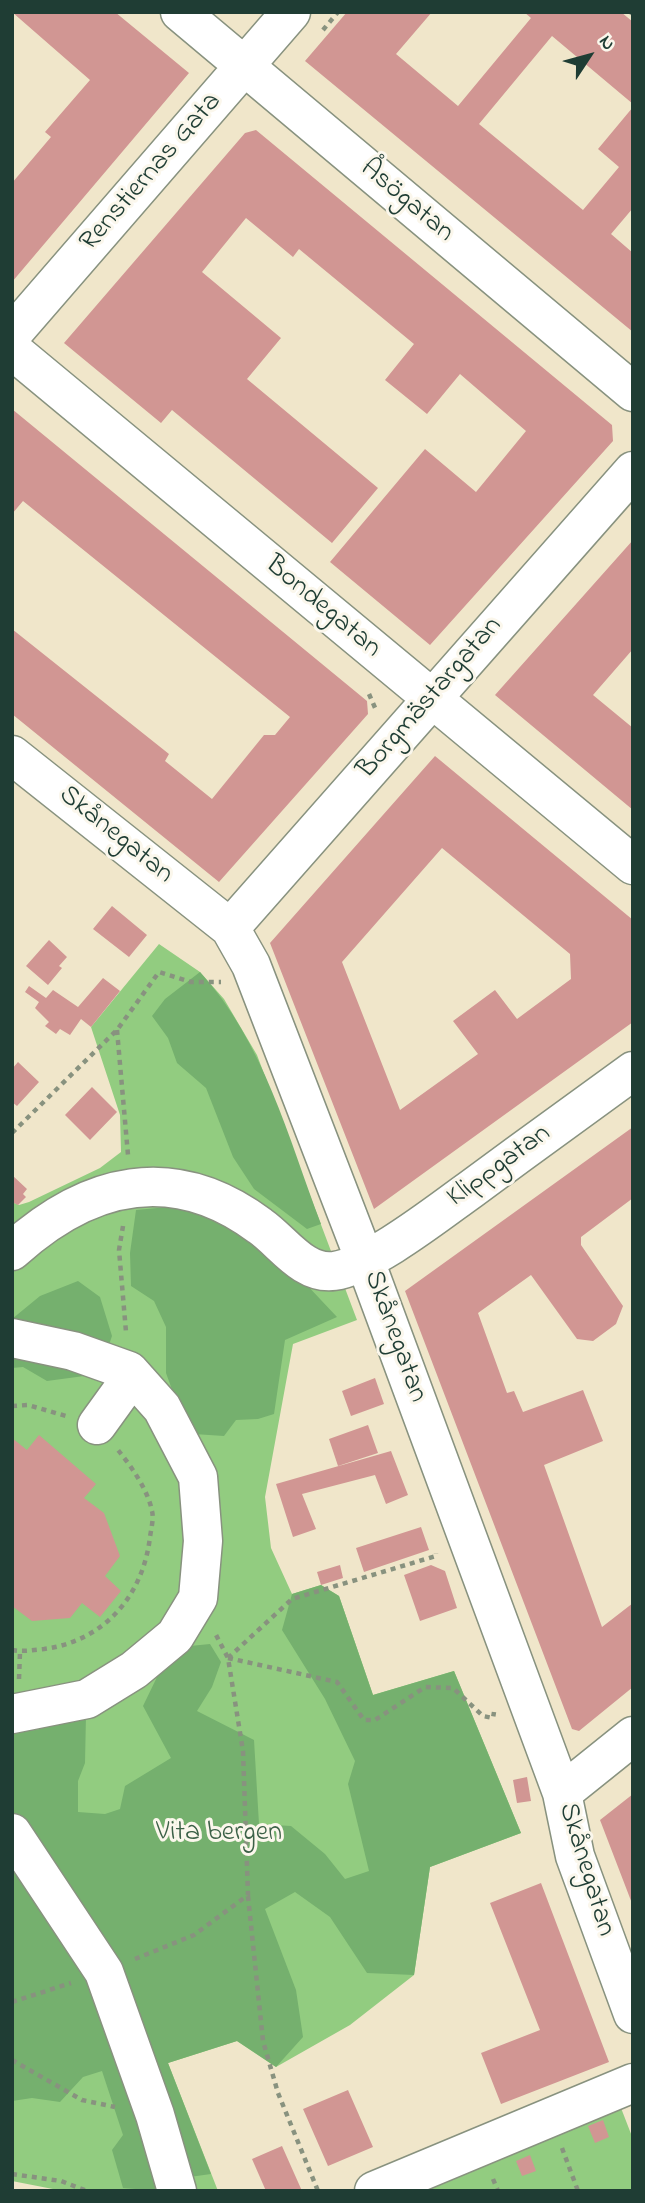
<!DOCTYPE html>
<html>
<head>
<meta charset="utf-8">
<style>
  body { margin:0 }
  #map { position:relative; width:645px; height:2203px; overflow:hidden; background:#f0e6ca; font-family:"Indie Flower",sans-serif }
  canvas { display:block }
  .frame { position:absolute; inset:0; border:14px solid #1f3d34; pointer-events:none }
  .north { position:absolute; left:554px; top:21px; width:70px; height:70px; -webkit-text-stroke:5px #fbf7ec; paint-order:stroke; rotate:54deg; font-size:19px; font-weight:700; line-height:28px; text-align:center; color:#1f3d34 }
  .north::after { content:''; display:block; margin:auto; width:24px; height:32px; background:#1f3d34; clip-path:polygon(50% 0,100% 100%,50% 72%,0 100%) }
</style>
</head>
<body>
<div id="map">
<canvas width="645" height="2203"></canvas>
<div class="frame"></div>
<div class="north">N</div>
</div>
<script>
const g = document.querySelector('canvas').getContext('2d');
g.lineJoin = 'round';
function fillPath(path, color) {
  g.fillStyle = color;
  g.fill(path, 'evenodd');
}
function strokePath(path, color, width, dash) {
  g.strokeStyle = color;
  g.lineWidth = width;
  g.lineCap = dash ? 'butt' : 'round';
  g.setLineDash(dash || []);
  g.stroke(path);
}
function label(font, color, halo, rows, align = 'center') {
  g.font = font + ' "Indie Flower",sans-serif';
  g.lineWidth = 6;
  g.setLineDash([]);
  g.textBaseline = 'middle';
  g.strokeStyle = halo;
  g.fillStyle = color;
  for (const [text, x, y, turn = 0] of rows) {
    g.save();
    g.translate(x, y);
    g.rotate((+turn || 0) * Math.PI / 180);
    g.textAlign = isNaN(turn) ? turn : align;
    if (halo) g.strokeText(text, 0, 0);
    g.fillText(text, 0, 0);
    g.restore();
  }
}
fillPath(new Path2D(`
  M159,944l41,28 24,27 33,56 100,265 -64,24 -28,153 6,51 21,46 29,-9 18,11 34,99 81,-24 67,162 -91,34 -16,108 -64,50 -74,42 -39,-26 -69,22 50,128h-155l-51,-10v-979l7,3 10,-3 71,-34 21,-16 -1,-37 -29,-88z
  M621,2108l12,31v52h-218z`), '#92cc80');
fillPath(new Path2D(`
  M200,972c64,70 88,165 121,252l-14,5 -53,-40 -21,-32 -27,-69 -29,-25 -9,-25 -16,-22 13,-17z
  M189,1205l32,9 83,68 33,35 -52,23 -11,74 -16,5 -22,1 -12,16 -30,-2 -16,-28 -12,-33v-46l-12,-26 -23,-15 -1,-33 6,-43z
  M78,1281l22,16 12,39 -13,38 -52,7 -24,-14 -11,1v-49l28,-23z
  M321,1585l18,11 34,99 81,-24 67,162 -91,34 -16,108 -47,-2 -37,-56 -35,-25 -30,17 31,81 7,47 -27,30 -39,-26 -69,22 43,111 -50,7 -1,10 -37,-3 -11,-38 11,-15 -21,-64 -19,6 -23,25 -28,-4 -20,3v-370l24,-1 50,-15 -1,48 -7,18v31l27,2 15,-5 5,-23 46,-28 -28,-52 15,-31 22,-28 30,-3 11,18 -9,25 -15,24 57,29 5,84 32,2 34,28 20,25 24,-8 -21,-87 7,-23 -30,-62 -43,-69 10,-36z`), '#75b06e');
fillPath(new Path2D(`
  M12,12h103l74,61 -177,209v-99l39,-46 -6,-5 45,-52z
  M347,12h85l-36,42 62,52 73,-88 -7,-6h97l12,10v82l-81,-68 -73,88 104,86 36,-43 -21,-18 35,-42v101l-22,26 22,19v79l-328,-271z
  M256,130l356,295 1,16 -183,204 -100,-83 95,-113 51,43 50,-61 -66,-57 -33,40 -42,-34 29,-36 -115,-95 -6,8 -47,-39 -44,54 79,66 -34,41 131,109 -46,55 -160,-133 -11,13 -97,-80 181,-210z
  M12,409l355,292 1,13 -149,168 -207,-168v-85l157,125 -4,7 47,38 52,-64h11l15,-18 -267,-216 -11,13z
  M633,540v109l-40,46 40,33v82l-138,-115z
  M435,756l198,164v102l-259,187 -104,-266zM442,848l128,106 1,25 -54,40 -22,-29 -42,31 25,33 -78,56 -58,-148z
  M112,906l35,29 -18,22 -36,-28z
  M49,940l18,17 -8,9 3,2 -14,17 -22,-19z
  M103,978l17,13 -29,36 -10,-8 -11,16 -10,-6 -4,5 -11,-8 4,-4 -14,-14 4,-6 -14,-10 4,-6 17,12 7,-8 25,17z
  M18,1062l21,20 -22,24 -5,-4v-33z
  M92,1087l25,25 -27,28 -25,-25z
  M633,1127v71l-52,39v8l42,61 -7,18 -23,17 -16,-2 -46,-64 -53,38 29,80 7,-2 9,21 60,-22 20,51 -59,24 58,162 31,-24v84l-54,44 -7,-2 -167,-438z
  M12,1175l15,14 -4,5 3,3 -8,8 -6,-3z
  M375,1378l9,26 -33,12 -9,-25z
  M368,1425l10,28 -40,13 -9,-27z
  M39,1435l57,49 -12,14 20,15 16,43 -15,20 16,15 -21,26 -18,-14 -12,15 -38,3 -20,-15v-168l15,12z
  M391,1451l17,44 -22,9 -11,-29 -73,19 14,35 -23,8 -17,-53z
  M421,1527l8,23 -65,22 -8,-24z
  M340,1565l3,13 -22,7 -4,-13z
  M431,1565l14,6 12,37 -37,13 -16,-46z
  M527,1777l4,24 -14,2 -4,-23z
  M633,1794v112l-33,-86z
  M541,1883l68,179 -108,42 -20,-51 59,-23 -50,-127z
  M348,2090l25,57 -45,19 -25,-57z
  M603,2120l6,17 -14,6 -7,-17z
  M282,2146l20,45h-36l-14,-32z
  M530,2155l6,16 -14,5 -6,-15z`), '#d19693');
const minor = new Path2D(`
  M180,12l453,380
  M12,334l279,-322
  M12,350l621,515
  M12,755l218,173 21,37 113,293 198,535 13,63 58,158
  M230,928l403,-457
  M12,1251c76,-69 161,-90 248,-25 23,16 43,49 74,45 37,-5 105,-59 136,-81 54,-40 108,-79 163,-119
  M12,1338l61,13 56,20 33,37 36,69 5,64 -5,57 -23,38 -41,34 -47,29 -75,15
  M97,1425l26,-36 6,-18
  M562,1793l71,-57
  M12,1833l92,139 51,143 22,76
  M374,2191l259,-108`);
strokePath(minor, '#88927f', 41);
strokePath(new Path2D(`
  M630,12l3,2
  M323,30l15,-18
  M369,694l7,16
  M117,1030l11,125
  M12,1133l105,-103 42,-58 32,10h30
  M123,1226l-4,24 7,82
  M12,1406l16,-1 38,11
  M12,1650c11,2 21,0 32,-1 60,-8 99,-53 106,-112 1,-7 4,-19 2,-26 -4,-21 -21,-45 -34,-61
  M228,1658l64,-59 144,-43v-3
  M228,1658l109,24 27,38h11l50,-33 28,1 30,28 10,2 1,-6
  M19,1679l1,-27
  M248,1896l15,145 15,52 40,98
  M135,1959l59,-24 54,-40 -5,-144 -15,-93 -13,-25
  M12,2002l59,-19
  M12,2060l70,40 33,7
  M562,2148l16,43
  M12,2174l49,7 26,10
  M493,2179l5,12`), '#88927f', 4.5, [5, 5]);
strokePath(minor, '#fff', 38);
label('28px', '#1f3d34', '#fbf7ec', [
  ["Renstiernas Gata",152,173,-49],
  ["Åsögatan",406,202,40],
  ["Bondegatan",322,608,40],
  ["Borgmästargatan",431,699,-49],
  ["Skånegatan",115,836,39],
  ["Klippgatan",500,1167,-36],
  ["Skånegatan",394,1337,70],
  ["Skånegatan",585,1870,73]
]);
label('28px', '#3c6147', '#fbf7ec', [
  ["Vita bergen",219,1834]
]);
</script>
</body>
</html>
